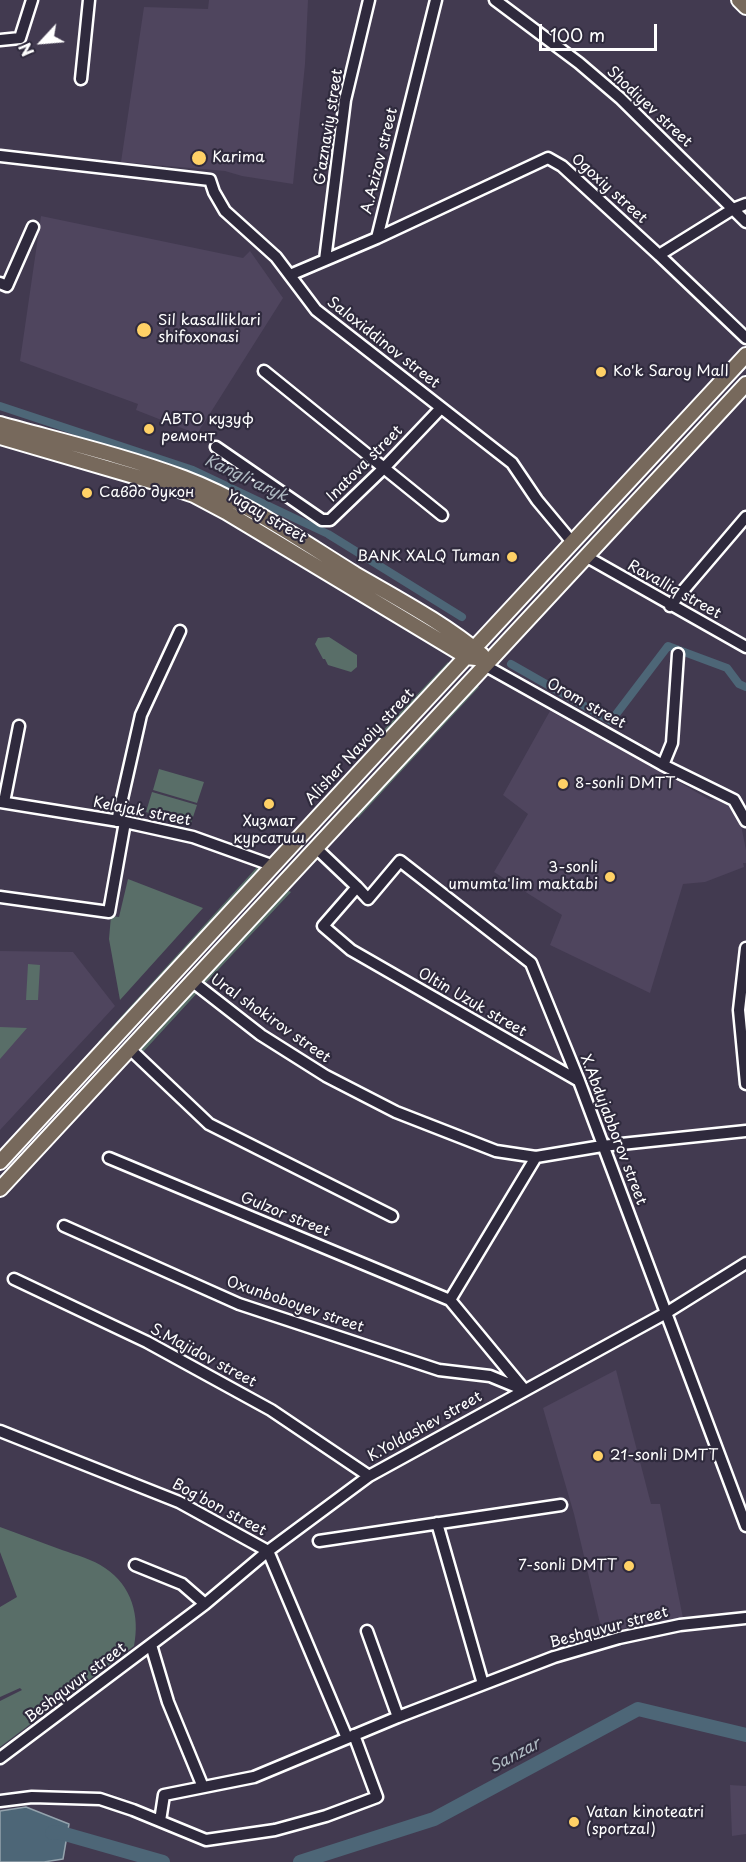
<!DOCTYPE html>
<html>
<head>
<meta charset="utf-8">
<style>
  body { margin:0 }
  #map { position:relative; width:746px; height:1862px; overflow:hidden; background:#423a50; font-family:"Playpen Sans",sans-serif }
  canvas { display:block }
  .north { position:absolute; left:12px; top:12px; width:60px; height:60px; -webkit-text-stroke:4px #2f2a3d; paint-order:stroke; rotate:244deg; font-size:16px; font-weight:700; line-height:24px; text-align:center; color:#fff }
  .north::after { content:''; display:block; margin:auto; width:21px; height:27px; background:#fff; clip-path:polygon(50% 0,100% 100%,50% 72%,0 100%) }
  .scale { position:absolute; left:539px; top:24px; width:118px; height:27px; box-sizing:border-box; border:3px solid #fff; border-top:0; padding-left:8px; font-size:18px; line-height:21px; white-space:nowrap; color:#fff; -webkit-text-stroke:4px #2f2a3d; paint-order:stroke }
</style>
</head>
<body>
<div id="map">
<canvas width="746" height="1862"></canvas>
<div class="north">N</div>
<div class="scale">100 m</div>
</div>
<script>
const g = document.querySelector('canvas').getContext('2d');
g.lineJoin = 'round';
function fillPath(path, color) {
  g.fillStyle = color;
  g.fill(path, 'evenodd');
}
function strokePath(path, color, width, dash) {
  g.strokeStyle = color;
  g.lineWidth = width;
  g.lineCap = dash ? 'butt' : 'round';
  g.setLineDash(dash || []);
  g.stroke(path);
}
function label(font, color, halo, rows, align = 'center') {
  g.font = font + ' "Playpen Sans",sans-serif';
  g.lineWidth = 4.5;
  g.setLineDash([]);
  g.textBaseline = 'middle';
  g.strokeStyle = halo;
  g.fillStyle = color;
  for (const [text, x, y, turn = 0] of rows) {
    g.save();
    g.translate(x, y);
    g.rotate((+turn || 0) * Math.PI / 180);
    g.textAlign = isNaN(turn) ? turn : align;
    if (halo) g.strokeText(text, 0, 0);
    g.fillText(text, 0, 0);
    g.restore();
  }
}
fillPath(new Path2D(`
  M209,0h99l-3,64 -12,120 -51,-8 -17,-5 -104,-9 23,-155 64,2z
  M41,216l202,42 7,-7 33,47 -86,136 -61,-24 2,-6 -118,-43z
  M550,711l89,48 71,41 7,-1 14,4 2,8 5,-1 8,40v13h-3l1,4 -39,15 -22,2 -33,109 -100,-48 12,-30 -68,-43 34,-58 -25,-19z
  M0,951l73,1 42,54 -115,124z
  M616,1370l35,134h9l23,114 -81,14 -28,-118 -31,-106z
  M730,1785l16,1v48l-14,2z`), '#4f455e');
fillPath(new Path2D(`
  M329,637l28,18v12l-6,5 -23,-7 -3,-6h-2l-8,-15 3,-6z
  M448,662l2,3 -69,75h-3l-2,-2z
  M476,684l3,3 -121,131 -2,-3z
  M159,769l45,13 -7,21 -44,-13z
  M152,792l45,13 -7,21 -44,-14z
  M258,866l2,4 -157,172h-5z
  M128,879l75,29 -83,92 -11,-61 2,-23 8,1z
  M289,891l2,1 -89,95 -3,-3 84,-91z
  M28,964l12,1 -2,35h-12z
  M196,988l3,3 -57,62 -1,-5z
  M0,1027l27,1 -27,31z
  M0,1527c21,8 41,15 62,23 14,5 30,9 43,18 27,18 35,48 29,78l-134,101v-46l22,-11 -2,-2 -20,9v-90l17,-10 -17,-45z`), '#596e68');
const water = new Path2D(`
  M26,1807l43,17 -6,35 -19,3h-44v-51z`);
fillPath(water, '#4d6677');
strokePath(water, '#94a3ad', 1.5);
strokePath(new Path2D(`
  M0,406l193,64 135,64 134,83
  M511,664l100,57 57,-75 59,22 12,16 7,3`), '#4d6677', 8);
strokePath(new Path2D(`
  M52,1833l6,-1 105,30
  M300,1862l134,-43 204,-110 108,26`), '#4d6677', 14);
const minor = new Path2D(`
  M495,0l84,63 41,35 126,124
  M0,40l20,-2 12,-38
  M81,79l8,-79
  M0,156l210,24 4,12 11,19 51,46 40,53 196,153 25,37 35,42
  M377,238l171,-80 14,8 97,89 74,-46 13,-5
  M659,255l87,83
  M325,260l20,-160 24,-100
  M290,275l87,-37 59,-238
  M0,283l7,3 26,-59
  M264,371l178,144
  M216,447l106,73h8l54,-52 57,-60
  M587,557l159,90
  M670,606l76,-89
  M486,666l177,99 71,35 12,21
  M663,765l9,-22 6,-89
  M0,802l125,20 68,15 81,29
  M4,802l15,-76
  M117,821l24,-106 39,-84
  M316,848l41,39 -34,39 28,24 228,131
  M357,887l11,12 32,-38 131,102 48,118 167,445
  M0,897l109,15 16,-90
  M746,948l-7,62 7,74
  M193,982l68,53 65,41 70,36 100,39 40,6 66,-11 144,-15
  M131,1050l78,74 183,92
  M109,1158l341,142 72,87
  M64,1226l175,78 200,66 51,6 34,14
  M14,1279l133,63 124,68 98,66
  M450,1300l86,-143
  M0,1431l179,71 89,49 79,187
  M437,1523l46,161
  M319,1541l242,-36
  M135,1565l47,19 23,20
  M367,1631l31,86
  M151,1645l17,57 35,85
  M0,1758l205,-154 63,-53 101,-75 297,-163 80,-50
  M0,1801l32,-4 68,2 33,11 73,30 69,-10 51,-14 51,-19 -23,-62
  M160,1821l4,-26 90,-18 144,-60 156,-60 65,-19 61,-13 66,-7`);
const major = new Path2D(`
  M739,0l7,7
  M0,424c61,17 125,32 184,54 61,23 116,62 171,96 43,25 89,49 127,81
  M0,437l158,46 36,12 32,17 241,145 9,1
  M0,1162l377,-409 369,-398
  M0,1189l746,-805`);
strokePath(minor, '#fff', 15);
strokePath(major, '#fff', 18);
strokePath(minor, '#2f2a3d', 10);
strokePath(major, '#77695c', 14);
for (const [x, y, r, color] of [
  [199,158,8,"#ffd166"],
  [144,330,8,"#ffd166"],
  [601,372,6,"#ffd166"],
  [149,429,6,"#ffd166"],
  [87,493,6,"#ffd166"],
  [512,557,6,"#ffd166"],
  [563,784,6,"#ffd166"],
  [269,804,6,"#ffd166"],
  [610,877,6,"#ffd166"],
  [598,1456,6,"#ffd166"],
  [629,1566,6,"#ffd166"],
  [574,1822,6,"#ffd166"]
]) {
  const dot = new Path2D();
  dot.arc(x, y, r, 0, 2 * Math.PI);
  g.fillStyle = color;
  g.fill(dot);
  strokePath(dot, '#2f2a3d', 2);
}
label('15px', '#fff', '#2f2a3d', [
  ["Shodiyev street",649,107,43],
  ["G'aznaviy street",329,127,-81],
  ["A.Azizov street",380,161,-76],
  ["Ogoxiy street",609,189,42],
  ["Saloxiddinov street",383,343,38],
  ["Inatova street",365,464,-45],
  ["Yugay street",266,517,30],
  ["Ravalliq street",674,590,29],
  ["Orom street",586,704,29],
  ["Alisher Navoiy street",360,747,-47],
  ["Kelajak street",142,812,11],
  ["Oltin Uzuk street",472,1003,30],
  ["Ural shokirov street",270,1019,35],
  ["X.Abdujabborov street",613,1130,69],
  ["Gulzor street",285,1215,22],
  ["Oxunboboyev street",295,1305,19],
  ["S.Majidov street",203,1356,28],
  ["K.Yoldashev street",425,1427,-29],
  ["Bog'bon street",219,1508,28],
  ["Beshquvur street",609,1628,-15],
  ["Beshquvur street",76,1683,-37]
]);
label('15px', '#fff', '#2f2a3d', [
  ["Karima",212,158],
  ["Sil kasalliklari",158,321],
  ["shifoxonasi",158,338],
  ["Ko'k Saroy Mall",613,372],
  ["АВТО кузуф",161,420],
  ["ремонт",161,437],
  ["Cавдо дукон",99,493],
  ["BANK XALQ Tuman",500,557,"right"],
  ["8-sonli DMTT",575,784],
  ["Хизмат",269,822,"center"],
  ["курсатиш",269,839,"center"],
  ["3-sonli",598,868,"right"],
  ["umumta'lim maktabi",598,885,"right"],
  ["21-sonli DMTT",610,1456],
  ["7-sonli DMTT",617,1566,"right"],
  ["Vatan kinoteatri",586,1813],
  ["(sportzal)",586,1830]
], 'left');
label('italic 16px', '#afbac2', '#2f2a3d', [
  ["Kangli aryk",246,479,25],
  ["Sanzar",515,1756,-28]
]);
</script>
</body>
</html>
